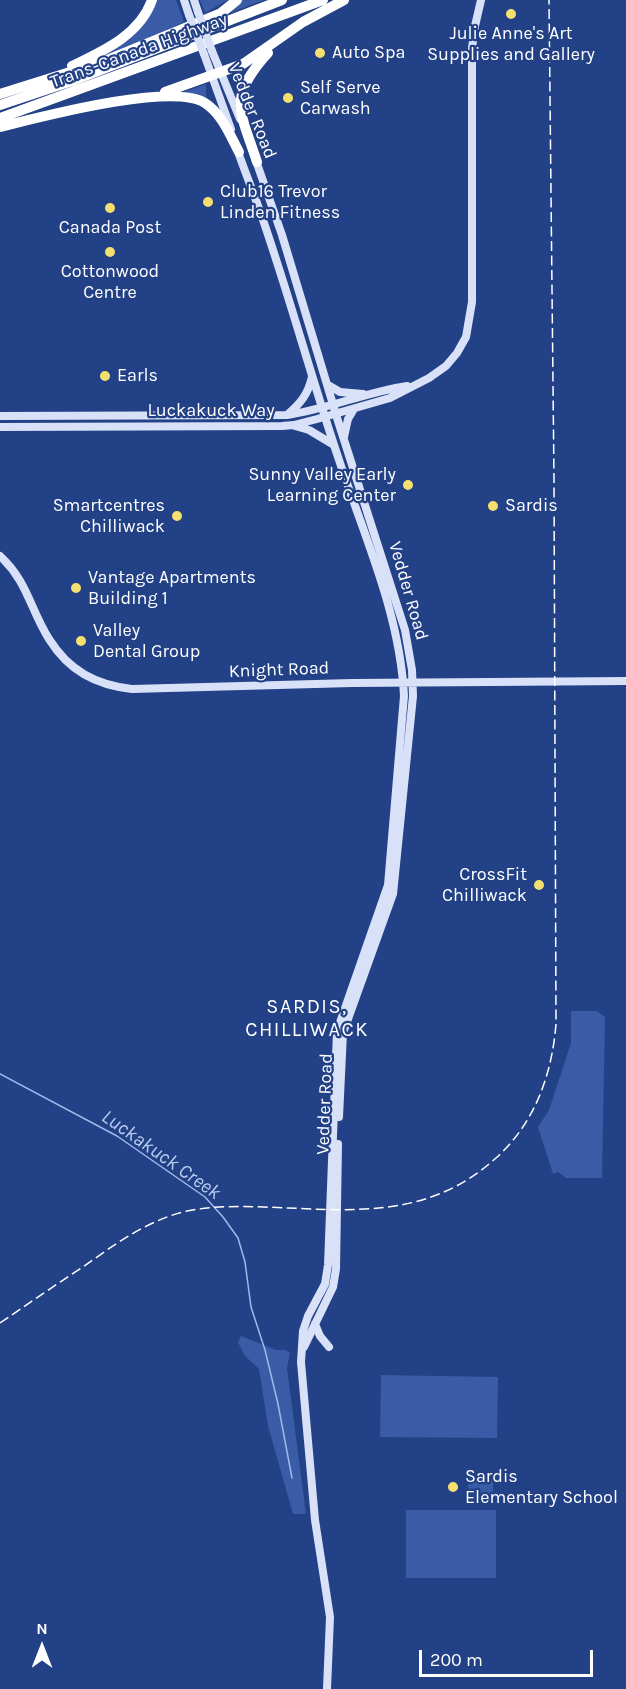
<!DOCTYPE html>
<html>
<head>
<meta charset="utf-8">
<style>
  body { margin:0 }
  #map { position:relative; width:626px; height:1689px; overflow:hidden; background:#234186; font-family:Karla,sans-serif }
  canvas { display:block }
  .north { position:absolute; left:12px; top:1617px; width:60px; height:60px; -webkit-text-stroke:4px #234186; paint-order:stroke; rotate:0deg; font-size:16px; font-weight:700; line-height:24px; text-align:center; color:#fff }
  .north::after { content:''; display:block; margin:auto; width:21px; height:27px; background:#fff; clip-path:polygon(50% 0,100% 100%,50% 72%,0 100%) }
  .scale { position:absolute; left:419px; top:1650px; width:174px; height:27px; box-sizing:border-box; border:3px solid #fff; border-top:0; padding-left:8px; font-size:18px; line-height:21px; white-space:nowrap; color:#fff; -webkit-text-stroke:4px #234186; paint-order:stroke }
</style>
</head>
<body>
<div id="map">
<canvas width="626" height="1689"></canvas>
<div class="north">N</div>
<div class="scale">200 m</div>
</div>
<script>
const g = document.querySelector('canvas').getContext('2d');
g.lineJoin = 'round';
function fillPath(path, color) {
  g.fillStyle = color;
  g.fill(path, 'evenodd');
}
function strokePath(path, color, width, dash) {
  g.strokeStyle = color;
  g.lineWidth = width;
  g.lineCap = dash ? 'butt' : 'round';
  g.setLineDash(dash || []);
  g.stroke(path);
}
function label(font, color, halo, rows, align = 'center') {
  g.font = font + ' Karla,sans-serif';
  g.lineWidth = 4.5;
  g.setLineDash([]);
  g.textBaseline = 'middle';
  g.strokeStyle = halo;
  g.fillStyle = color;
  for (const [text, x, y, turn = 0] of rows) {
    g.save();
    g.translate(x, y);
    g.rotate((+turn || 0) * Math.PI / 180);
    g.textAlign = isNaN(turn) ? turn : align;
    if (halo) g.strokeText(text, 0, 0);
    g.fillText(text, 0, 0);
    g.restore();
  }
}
fillPath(new Path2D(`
  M155,0h21l8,22 -85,38z
  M200,0h28l-23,13z
  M241,0h23l-47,18z
  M206,84v14l-22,-5v-1z
  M571,1011h26l8,6 -3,161h-36l-8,-6 -5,2 -15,-47 11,-17 22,-67z
  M241,1336l35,14h10l4,3 -3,15 19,146h-13l-25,-88 -9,-57 -15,-14 -6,-13z
  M381,1375l117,2 -1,61 -117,-1z
  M468,1475h25v27h-25z
  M406,1510h90v68h-90z`), '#3a5ba5');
strokePath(new Path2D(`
  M0,1074l117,62 88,61 18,20 15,21 7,24 6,45 14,43 13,54 14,74`), '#a1b9ea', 1.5);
strokePath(new Path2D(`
  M184,0l5,15
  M194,0l4,12
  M212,51l28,68
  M204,54l27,75
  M237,149c8,23 17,45 25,68 28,81 50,163 77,243 26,78 61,154 65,236l-16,189 -51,146 -9,234 -3,19 -17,32 -5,15 -2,31 14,158 15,97 -3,72
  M255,158l27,77 56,186 67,209 7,40 1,26 -20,198 -50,139 -4,84
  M328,385l12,7 23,2
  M288,414c13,-11 20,-20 24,-37
  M0,416l287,-1c41,-6 79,-23 120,-29
  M295,426l14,4 25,15
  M0,427l282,-1 12,-1 23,-6 73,-21 39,-20 17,-12 11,-13 9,-16 6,-35v-254l3,-22 6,-26
  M344,437l4,-18 6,-10
  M0,556c28,26 30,53 49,83 20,32 47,46 83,50l220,-6 274,-2
  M315,1324l5,12 9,11
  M304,1347l29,-60 3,-18 2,-125`), '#d8e1f7', 8);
strokePath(new Path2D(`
  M72,66c31,-15 68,-31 80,-66
  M165,92l78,-28 60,-42 41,-22
  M0,94l102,-32 119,-49 16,-13
  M0,105l72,-24 210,-81
  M0,118l323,-118
  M0,127c41,-10 171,-45 205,-24 17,11 25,32 34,49
  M257,162c-17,-52 -30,-64 11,-109`), '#fff', 10);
strokePath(new Path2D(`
  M0,1323c28,-19 55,-38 83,-56 32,-23 65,-47 104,-56 25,-5 51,-5 77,-4 87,3 162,14 232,-49 39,-35 56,-84 60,-134l-2,-544 -5,-480`), '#fff', 1.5, [10, 4.5]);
strokePath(new Path2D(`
  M198,12l14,39
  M189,15l15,39`), '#d8e1f7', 8);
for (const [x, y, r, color] of [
  [511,14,6,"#f4e070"],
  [320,53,6,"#f4e070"],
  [288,98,6,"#f4e070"],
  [208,202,6,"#f4e070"],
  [110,208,6,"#f4e070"],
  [110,252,6,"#f4e070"],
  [105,376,6,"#f4e070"],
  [408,485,6,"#f4e070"],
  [493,506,6,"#f4e070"],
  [177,516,6,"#f4e070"],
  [76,588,6,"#f4e070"],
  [81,641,6,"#f4e070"],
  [539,885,6,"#f4e070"],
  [453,1487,6,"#f4e070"]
]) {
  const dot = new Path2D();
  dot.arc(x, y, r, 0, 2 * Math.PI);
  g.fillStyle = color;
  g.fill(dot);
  strokePath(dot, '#234186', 2);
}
label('18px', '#fff', '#234186', [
  ["Julie Anne's Art",511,34,"center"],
  ["Supplies and Gallery",511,55,"center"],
  ["Auto Spa",332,53],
  ["Self Serve",300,88],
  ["Carwash",300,109],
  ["Club16 Trevor",220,192],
  ["Linden Fitness",220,213],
  ["Canada Post",110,228,"center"],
  ["Cottonwood",110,272,"center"],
  ["Centre",110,293,"center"],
  ["Earls",117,376],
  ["Sunny Valley Early",396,475,"right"],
  ["Learning Center",396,496,"right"],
  ["Smartcentres",165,506,"right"],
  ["Chilliwack",165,527,"right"],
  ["Sardis",505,506],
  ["Vantage Apartments",88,578],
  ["Building 1",88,599],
  ["Valley",93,631],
  ["Dental Group",93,652],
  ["CrossFit",527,875,"right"],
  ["Chilliwack",527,896,"right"],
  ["Sardis",465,1477],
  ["Elementary School",465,1498]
], 'left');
label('18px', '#fff', '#234186', [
  ["Trans-Canada Highway",139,51,-20],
  ["Vedder Road",252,111,68],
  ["Luckakuck Way",211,411],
  ["Vedder Road",408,591,74],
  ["Knight Road",279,670,-2],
  ["Vedder Road",325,1104,-88]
]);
g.letterSpacing = '1.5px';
label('20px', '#fff', '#234186', [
  ["SARDIS,",307,1007],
  ["CHILLIWACK",307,1030]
]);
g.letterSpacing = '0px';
label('italic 20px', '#b9cbf0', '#234186', [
  ["Luckakuck Creek",161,1155,35]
]);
</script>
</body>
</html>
